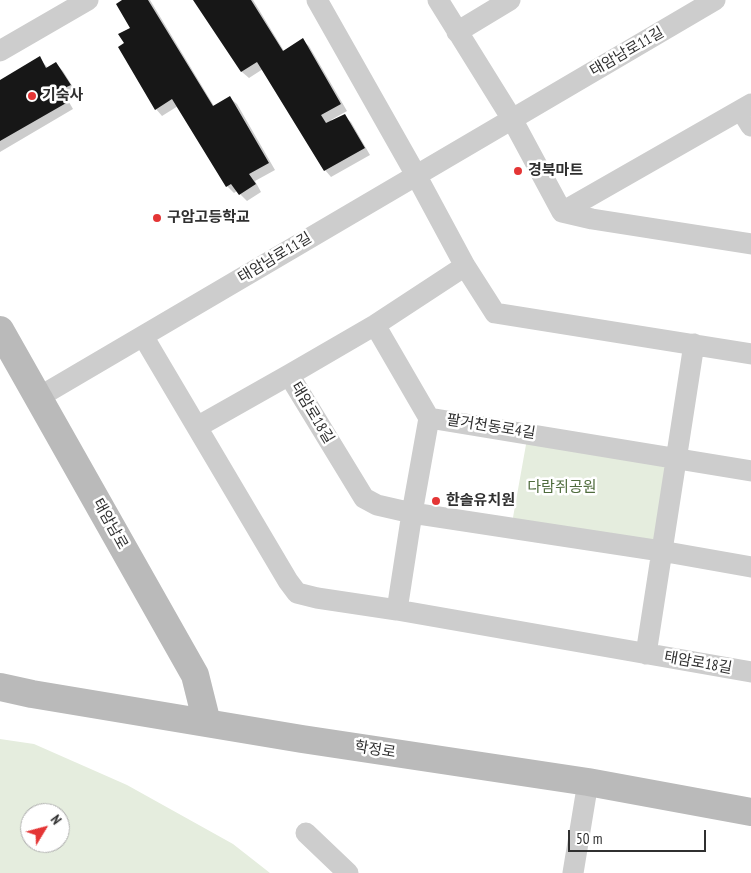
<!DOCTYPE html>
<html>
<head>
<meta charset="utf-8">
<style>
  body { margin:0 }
  #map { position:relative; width:751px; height:873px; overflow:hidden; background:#fff; font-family:"PT Sans Narrow",sans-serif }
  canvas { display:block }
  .north { position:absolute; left:20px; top:803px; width:50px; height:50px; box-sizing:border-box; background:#fff; border:1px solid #acacac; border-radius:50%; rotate:53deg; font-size:14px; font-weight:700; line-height:20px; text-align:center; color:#303030 }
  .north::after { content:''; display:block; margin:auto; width:18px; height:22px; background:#e43535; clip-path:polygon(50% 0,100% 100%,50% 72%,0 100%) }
  .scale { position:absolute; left:568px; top:830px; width:138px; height:22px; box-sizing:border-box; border:2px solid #303030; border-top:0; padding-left:6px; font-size:15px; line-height:18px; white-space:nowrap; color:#303030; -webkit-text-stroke:4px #fff; paint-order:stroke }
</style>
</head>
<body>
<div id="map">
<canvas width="751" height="873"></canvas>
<div class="north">N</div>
<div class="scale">50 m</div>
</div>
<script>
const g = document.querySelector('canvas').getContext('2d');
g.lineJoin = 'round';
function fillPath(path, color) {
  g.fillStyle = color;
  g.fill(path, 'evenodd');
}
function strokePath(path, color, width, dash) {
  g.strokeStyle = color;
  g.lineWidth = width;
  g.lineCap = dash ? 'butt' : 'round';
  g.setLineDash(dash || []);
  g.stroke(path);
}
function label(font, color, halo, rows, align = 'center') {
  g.font = font + ' "PT Sans Narrow","Noto Sans KR",sans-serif';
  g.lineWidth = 5;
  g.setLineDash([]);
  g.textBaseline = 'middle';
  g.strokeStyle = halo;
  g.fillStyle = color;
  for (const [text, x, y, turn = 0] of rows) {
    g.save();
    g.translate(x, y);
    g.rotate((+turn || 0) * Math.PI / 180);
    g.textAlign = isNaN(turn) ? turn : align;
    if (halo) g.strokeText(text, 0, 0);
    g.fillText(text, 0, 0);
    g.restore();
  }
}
fillPath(new Path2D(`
  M527,439l140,24 -10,82 -145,-22z
  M0,739l34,5 93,41 106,59 37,29h-270zM30,813h30v30h-30z`), '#e5edde');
fillPath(new Path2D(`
  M125,0h25l64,106 16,-8 7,6 38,66 -20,11 6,11 -14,9 -10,-10 -3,2 -7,-7 -49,-80 -16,10 -6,-7 -30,-65 6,-16z
  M195,0h58l31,51 18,-11 7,6 38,65 -16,9 1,1 12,-5 7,6 19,33 -39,22 -6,-7 -62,-101 -14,9 -7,-6z
  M39,58l9,10 8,-4 7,7 13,21 -10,5 7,12 -73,43v-71z`), '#0003');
fillPath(new Path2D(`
  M122,0h26l65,106 17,-10 39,67 -20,11 7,10 -17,11 -8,-11 -5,3 -54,-88 -17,11 -37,-63 6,-4 -6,-9 12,-6 -14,-24z
  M193,0h58l32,51 20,-13 38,66 -20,11 5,8 19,-9 20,34 -41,23 -67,-109 -16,10z
  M40,56l6,12 10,-6 15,23 -11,5 8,12 -68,39v-61z`), '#171717');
strokePath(new Path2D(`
  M317,0l99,175 49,91 30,47 256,41
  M438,0l74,119 50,93 189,-108
  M457,32l53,-32
  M0,51l88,-51
  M741,110l10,16
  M562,212l30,7 159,25
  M375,325l54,93 322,53
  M143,336l145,245 9,12 20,5 80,12 354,62
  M289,375l75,123 13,7 35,8 17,-95
  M39,397l676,-397
  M197,427l92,-52 86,-50 90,-59
  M397,610l15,-97 249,38 90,16
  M646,654l48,-310
  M306,833l42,40
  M573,873l15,-91`), '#cdcdcd', 21);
strokePath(new Path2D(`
  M0,330l195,345 12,48
  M0,687l32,7 270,45 286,43 163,30`), '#bababa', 28);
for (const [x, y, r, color] of [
  [32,96,5,"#e43535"],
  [518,171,5,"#e43535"],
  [157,218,5,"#e43535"],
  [436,501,5,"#e43535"]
]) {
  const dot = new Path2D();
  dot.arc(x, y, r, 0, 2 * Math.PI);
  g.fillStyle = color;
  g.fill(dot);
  strokePath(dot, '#fff', 2);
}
label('15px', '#303030', '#fff', [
  ["태암남로11길",627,52,-30],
  ["태암남로11길",275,258,-31],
  ["태암로18길",312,413,59],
  ["팔거천동로4길",491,427,9],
  ["태암남로",110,524,61],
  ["태암로18길",698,663,10],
  ["학정로",375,750,9]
]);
label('bold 15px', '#303030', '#fff', [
  ["기숙사",42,96],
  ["경북마트",528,171],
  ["구암고등학교",167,218],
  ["한솔유치원",446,501]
], 'left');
label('15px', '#4f6c3d', '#fff', [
  ["다람쥐공원",562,488]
]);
</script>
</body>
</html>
